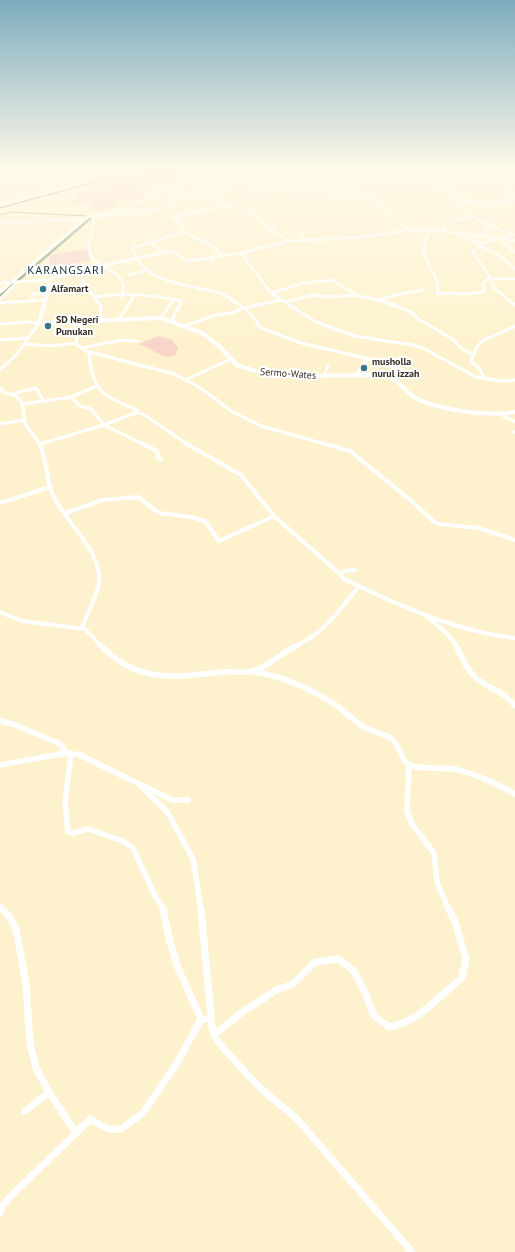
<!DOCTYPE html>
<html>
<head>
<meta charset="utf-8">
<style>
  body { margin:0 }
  canvas { display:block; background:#fef2ce }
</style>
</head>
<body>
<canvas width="515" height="1252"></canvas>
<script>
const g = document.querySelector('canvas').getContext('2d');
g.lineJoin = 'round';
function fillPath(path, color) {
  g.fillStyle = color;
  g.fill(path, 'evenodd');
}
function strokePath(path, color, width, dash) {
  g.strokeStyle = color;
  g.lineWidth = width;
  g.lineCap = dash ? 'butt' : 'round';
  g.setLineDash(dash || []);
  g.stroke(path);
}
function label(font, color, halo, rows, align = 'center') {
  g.font = font + ' "PT Sans",sans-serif';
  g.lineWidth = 4;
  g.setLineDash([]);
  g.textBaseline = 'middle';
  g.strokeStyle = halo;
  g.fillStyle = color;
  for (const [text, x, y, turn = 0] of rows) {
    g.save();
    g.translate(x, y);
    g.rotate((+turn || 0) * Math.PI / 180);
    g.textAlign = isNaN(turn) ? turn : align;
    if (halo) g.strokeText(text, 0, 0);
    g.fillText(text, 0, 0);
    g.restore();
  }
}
fillPath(new Path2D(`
  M150,169h71l-21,7 -13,-5 -28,13 -16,3 -2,6h3v5l-30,4 1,5 -21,3 -2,-7 -22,1v-5h5l1,-6 2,2v-2l35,-3 -10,-4 4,-1 -7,-2z
  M87,249l3,12 -21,3v2l-10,1 -1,-3 -8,2 -1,-11z
  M159,336l13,4 6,8 -3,8 -10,1 -26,-13z`), '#f7d5ca');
strokePath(new Path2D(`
  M130,210l11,-6
  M0,215l13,-3 73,4`), '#80a07e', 1);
strokePath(new Path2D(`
  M8,289l84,-72`), '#80a07e', 2.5);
strokePath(new Path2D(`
  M0,296l10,-8`), '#80a07e', 3);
strokePath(new Path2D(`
  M73,169l30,9
  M279,169l15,13 18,8
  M326,169l20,16 45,28 17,17
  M413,169c8,17 30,18 45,25 8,4 14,10 23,11 11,1 23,-3 34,-4
  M504,169l11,8
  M250,173l15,10 27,8 67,1
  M203,177l20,9
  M515,180l-12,3 8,15 4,3
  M253,192l19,-6
  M171,196l38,-5
  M203,198l10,-1
  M224,206l28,6 18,18 14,7 5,4
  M470,216l43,19
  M94,217l80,-10 2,-1 -7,-14
  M0,223l84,-4
  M268,228l8,-2
  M430,230c-17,29 8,38 8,59
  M444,231l2,-8 24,-7 -15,-10 3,-3 11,-1
  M183,232l-51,16c2,4 4,10 7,14 16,20 41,21 63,27
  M301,233l3,7
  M457,234l24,10
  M478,236l15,-9
  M502,239l1,4 12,9
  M152,242l10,11
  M481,246l21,11 13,12
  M241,253l27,36
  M211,257l3,5
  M124,260l5,4
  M104,266c8,6 21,12 19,23
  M50,268l4,9
  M77,272l11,17
  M129,275l18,-5
  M4,289l6,-6
  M10,289l7,-7
  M285,289l19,-6 28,-3 14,9
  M484,289l-1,-5 5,-5h27
  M495,289l-8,-18 -15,-19 9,-6v-3l34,-8`), '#fff', 2.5);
strokePath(new Path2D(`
  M88,288l13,19 -1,12
  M267,288l4,5 14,9 28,-7 14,2 29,-2 26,6 27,10 11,9 34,20 7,8 12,7
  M345,288l10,6
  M438,288l-1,5 29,1 19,-2 -1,-4
  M494,288l21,17
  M0,292l5,-4
  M271,293l17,-5
  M32,297l1,-3h15
  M95,297c30,-5 57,-2 87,4l-11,20
  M122,297l1,-9
  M0,299l11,-11
  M281,300l-37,8 12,12 3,7 42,16 68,16
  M379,300l16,-5 29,-5
  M285,302l29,19 40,15 59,9 10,3 53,29 25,4 14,-1
  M0,303l46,-3
  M161,318l12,-18
  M119,319l17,-26
  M74,321l3,24 9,6 88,23 25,13 32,24 30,15 64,18
  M0,324l28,-2 11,1 -22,31 -17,16
  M185,326l31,-11 16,-2 12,-5 -20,-14 -26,-6
  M0,340l28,-2
  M25,344l25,2 27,-3
  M81,348l41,-8 16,1
  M89,353c3,38 14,43 48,57v2
  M356,375l11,-15 4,-1 38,13 -12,7
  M324,376l4,-10
  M187,379l44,-20
  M485,379l-7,-12 -7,-5 5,-14 6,-7 33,-15
  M0,388l3,4 13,4 6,7 4,23 14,18
  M11,394l25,-6 7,12
  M71,397l26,-11
  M23,404l48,-7 9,9 11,3 13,16 39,19
  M500,414l15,8
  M0,424l24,-4
  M512,432h3
  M40,444l64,-19 31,-12 8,1 44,30`), '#fff', 3);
strokePath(new Path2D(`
  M39,443c8,16 7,34 13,50 12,29 55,61 46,95 -4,13 -11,27 -16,40
  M141,443l14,7 4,5 -1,3 3,1
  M185,443l56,32 33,41 66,58
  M322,443l28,8 64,52 20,19 5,2 40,4 36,12
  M40,444l3,-1
  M0,503l50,-16
  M64,514l38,-14 36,-3 21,16 32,4 14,4 14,20 55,-25
  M355,570l-10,1 -5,3 4,5 15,7
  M0,612l22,9 63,8 16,17
  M427,617c11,9 23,17 29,29
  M295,646c28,-11 46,-38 64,-60 50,24 101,46 156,52`), '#fff', 4);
strokePath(new Path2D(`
  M100,645c38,39 75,32 123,27 10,-1 21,2 30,-1 18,-5 28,-19 45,-26
  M456,645c6,13 12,28 24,36 16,11 21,8 35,25
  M254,672c31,4 61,19 86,36 8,6 15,14 24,19 9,5 20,6 28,12 8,6 8,19 16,25 9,6 34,3 45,5 22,4 42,14 62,25
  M0,721l13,3 45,19 4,3 4,7
  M71,753l-6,49 3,30 5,1 15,-4 35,12 10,7 22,48 9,14
  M409,764l-2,46 5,14 22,29 3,29 12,28
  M0,765l66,-12 14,2 92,45h16
  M138,783l30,30 25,46 8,51
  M0,906l3,4`), '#fff', 5.5);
strokePath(new Path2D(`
  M163,909l7,33 8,26 23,51h10
  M201,909l11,118 6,15 40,44 39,33 115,133
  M214,1035l30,-24 34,-22 14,-4 23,-23 23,-3 15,11 11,20 10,26 15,11c32,-6 48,-30 73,-49l4,-19 -11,-37 -6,-13
  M25,1111l24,-19
  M76,1133l14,-14 18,10h13l22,-16 34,-50 24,-44
  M0,1213l3,-8 9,-10 64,-62 -27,-41 -13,-24 -6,-24 -4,-60 -10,-55 -7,-13 -7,-7`), '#fff', 7);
strokePath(new Path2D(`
  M0,205l135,-36
  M220,255c-7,-14 -23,-16 -36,-22l-2,-2 1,-5 -11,-9 52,-11c-1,-4 -11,-11 -15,-15l17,-6 8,-8 16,-4 -5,-4
  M104,266l-11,-6c-1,-4 -4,-8 -4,-13 -1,-12 8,-20 3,-32l36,-5 32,-19 62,-22
  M48,281l6,-4c39,-8 76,-19 115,-25h4l15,9 53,-8 48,-12 72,-4 50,-7h25l79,11
  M10,283l74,-64 8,-4`), '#fff', 3);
strokePath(new Path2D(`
  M0,283l44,-3 5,2v7`), '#fff', 3);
strokePath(new Path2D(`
  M49,288l-10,35 122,-5 41,15 17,13 18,19 18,6 36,5 91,-1c22,5 17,13 32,22 22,13 76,20 101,15`), '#fff', 4);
strokePath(new Path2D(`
  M0,208l142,-39`), '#756d59', 1);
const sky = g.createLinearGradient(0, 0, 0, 344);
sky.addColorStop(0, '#7eacbe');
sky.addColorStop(0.49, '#fff9e9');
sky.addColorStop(1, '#fff9e900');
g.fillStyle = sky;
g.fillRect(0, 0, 515, 344);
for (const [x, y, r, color] of [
  [43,289,4,"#37768a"],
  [48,326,4,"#37768a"],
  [364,368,4,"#37768a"]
]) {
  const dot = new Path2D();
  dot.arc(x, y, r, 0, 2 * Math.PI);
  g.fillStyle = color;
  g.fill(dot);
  strokePath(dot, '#fff', 1.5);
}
label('bold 10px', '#363124', '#fff', [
  ["Alfamart",51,289],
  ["SD Negeri",56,320],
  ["Punukan",56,332],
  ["musholla",372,362],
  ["nurul izzah",372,374]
], 'left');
label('10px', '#363124', '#fff', [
  ["Sermo-Wates",288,374,4]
]);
g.letterSpacing = '1px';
label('12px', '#15333d', '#fff', [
  ["KARANGSARI",66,271]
]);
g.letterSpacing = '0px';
</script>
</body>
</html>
